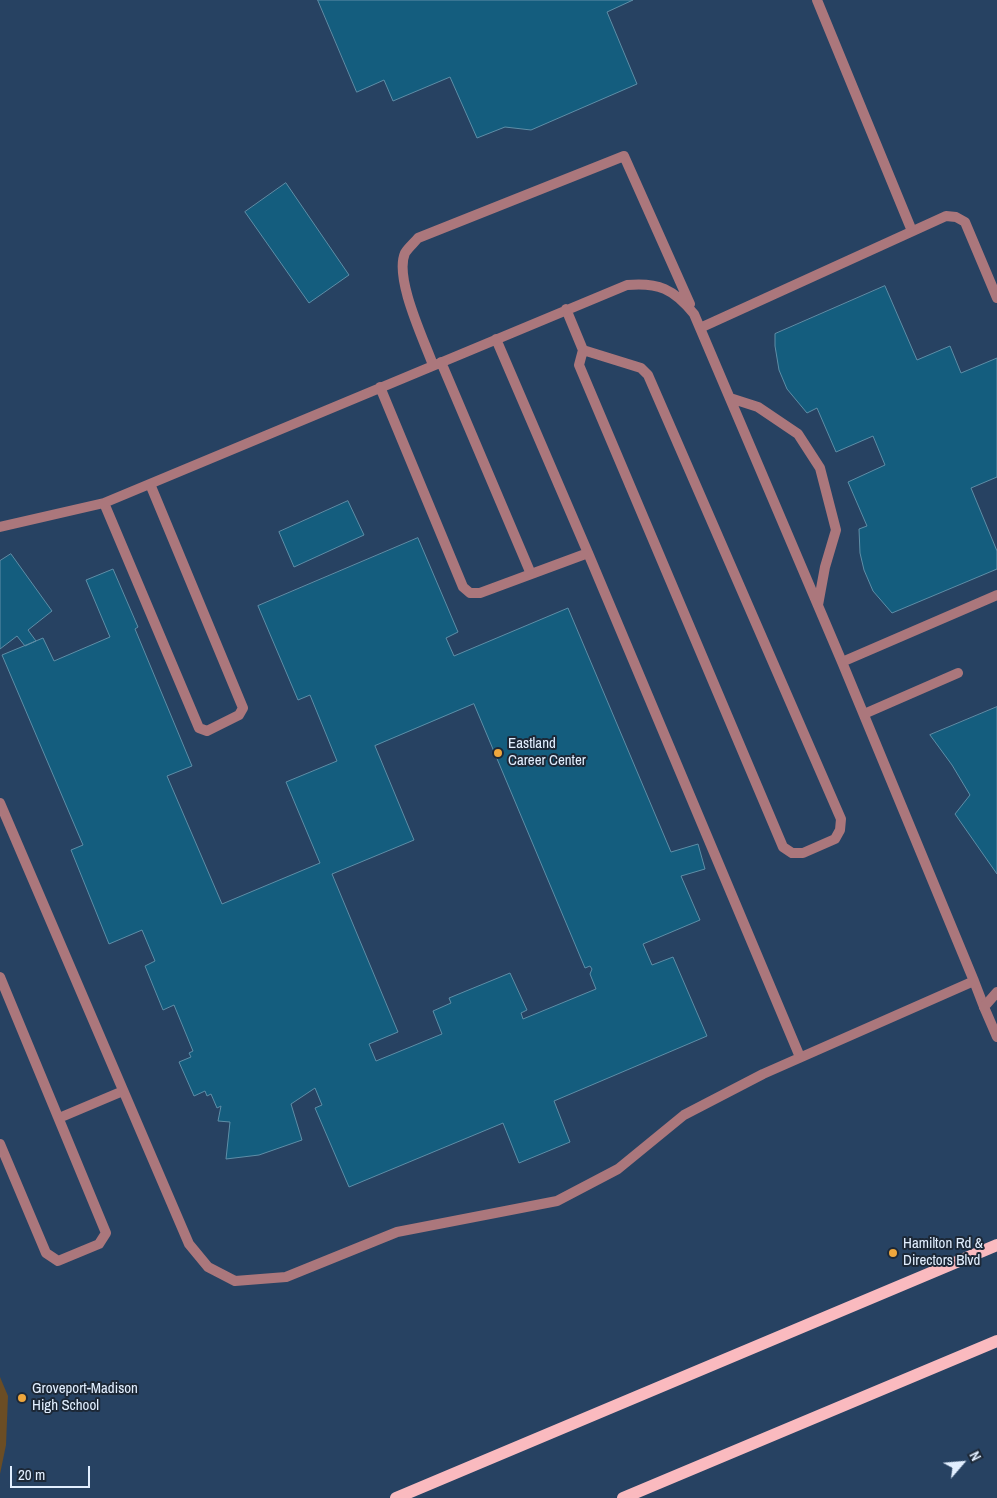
<!DOCTYPE html>
<html>
<head>
<meta charset="utf-8">
<style>
  body { margin:0 }
  #map { position:relative; width:997px; height:1498px; overflow:hidden; background:#274262; font-family:"Archivo Narrow",sans-serif }
  canvas { display:block }
  .north { position:absolute; left:937px; top:1438px; width:50px; height:50px; -webkit-text-stroke:4px #1c2837; paint-order:stroke; rotate:63deg; font-size:14px; font-weight:700; line-height:20px; text-align:center; color:#e2efff }
  .north::after { content:''; display:block; margin:auto; width:18px; height:22px; background:#e2efff; clip-path:polygon(50% 0,100% 100%,50% 72%,0 100%) }
  .scale { position:absolute; left:10px; top:1466px; width:80px; height:22px; box-sizing:border-box; border:2px solid #e2efff; border-top:0; padding-left:6px; font-size:15px; line-height:18px; white-space:nowrap; color:#e2efff; -webkit-text-stroke:4px #1c2837; paint-order:stroke }
</style>
</head>
<body>
<div id="map">
<canvas width="997" height="1498"></canvas>
<div class="north">N</div>
<div class="scale">20 m</div>
</div>
<script>
const g = document.querySelector('canvas').getContext('2d');
g.lineJoin = 'round';
function fillPath(path, color) {
  g.fillStyle = color;
  g.fill(path, 'evenodd');
}
function strokePath(path, color, width, dash) {
  g.strokeStyle = color;
  g.lineWidth = width;
  g.lineCap = dash ? 'butt' : 'round';
  g.setLineDash(dash || []);
  g.stroke(path);
}
function label(font, color, halo, rows, align = 'center') {
  g.font = font + ' "Archivo Narrow",sans-serif';
  g.lineWidth = 4;
  g.setLineDash([]);
  g.textBaseline = 'middle';
  g.strokeStyle = halo;
  g.fillStyle = color;
  for (const [text, x, y, turn = 0] of rows) {
    g.save();
    g.translate(x, y);
    g.rotate((+turn || 0) * Math.PI / 180);
    g.textAlign = isNaN(turn) ? turn : align;
    if (halo) g.strokeText(text, 0, 0);
    g.fillText(text, 0, 0);
    g.restore();
  }
}
fillPath(new Path2D(`
  M0,1377l8,19 -2,49 -6,29z`), '#6b4d24');
const building = new Path2D(`
  M318,0h315l-26,12 30,72 -106,46 -26,-3 -28,11 -27,-61 -57,24 -9,-21 -27,12z
  M286,183l63,92 -40,28 -64,-91z
  M885,286l32,74 33,-14 11,27 36,-15v119l-26,11 26,63v18l-105,44 -19,-22 -9,-21 -4,-17 -1,-24 8,-3 -19,-44 37,-17 -12,-29 -37,16 -19,-44 -10,5 -20,-24 -8,-19 -4,-24v-12z
  M348,501l16,34 -70,32 -15,-35z
  M418,538l40,94 -12,6 8,18 114,-48 103,244 27,-8 7,25 -24,7 19,44 -57,24 9,21 21,-8 34,79 -153,65 16,41 -51,21 -16,-40 -154,64 -34,-79 7,-3 -7,-17 -24,16 11,36 -43,15 -33,4 4,-37 -12,-1 3,-15 -4,2 -6,-14 -4,2 -2,-5 -11,5 -15,-34 12,-5 -2,-4 4,-2 -19,-46 -11,5 -18,-44 10,-5 -13,-31 -33,14 -38,-94 12,-5 -81,-190 41,-17 11,23 56,-24 -24,-57 27,-11 25,58 -3,2 57,137 -25,10 55,128 98,-41 -34,-81 51,-21 -27,-66 -12,5 -40,-94z
  M11,554l41,57 -24,19 8,11 -11,5 -8,-10 -17,13v-88z
  M474,704l111,264 5,-2 2,3 -2,5 6,15 -73,30 -2,-6 6,-3 -17,-37 -61,25 2,5 -18,8 9,23 -66,27 -7,-17 29,-12 -66,-158 82,-34 -39,-94z
  M997,707v167l-42,-60 15,-19 -18,-30 -22,-30z`);
fillPath(building, '#145d7e');
strokePath(building, '#5e8ea7', 1);
strokePath(new Path2D(`
  M817,0l95,231
  M566,309l17,41 -4,15 204,482 9,6h11l32,-14 5,-9 1,-11 -193,-444 -7,-7 -58,-18
  M700,328l246,-112 10,1 9,5 32,76
  M496,339l92,214
  M441,362l90,212
  M433,365c-9,-25 -39,-87 -28,-112 3,-5 9,-10 13,-15l206,-82 66,148
  M380,387l83,200 7,6h10l108,-40 212,504
  M730,398l28,9 40,27 22,34 16,62 -11,37 -7,38
  M104,503l95,225 8,3 32,-16 4,-7 -93,-224
  M0,527l104,-24 523,-218c31,-3 47,4 67,29l148,348 132,319 -211,93 -79,41 -66,54 -61,32 -160,31 -111,45 -51,4 -27,-14 -19,-23 -189,-441
  M842,662l155,-67
  M864,714l94,-41
  M0,977l106,256 -7,11 -41,17 -12,-8 -46,-109
  M974,981l10,26
  M59,1118l64,-27`), '#ab777c', 10);
strokePath(new Path2D(`
  M997,992l-13,15 13,30`), '#ab777c', 10);
strokePath(new Path2D(`
  M396,1498l601,-253
  M623,1498l374,-157`), '#fababf', 12);
for (const [x, y, r, color] of [
  [498,753,5,"#efa73d"],
  [893,1253,5,"#efa73d"],
  [22,1398,5,"#efa73d"]
]) {
  const dot = new Path2D();
  dot.arc(x, y, r, 0, 2 * Math.PI);
  g.fillStyle = color;
  g.fill(dot);
  strokePath(dot, '#1c2837', 2);
}
label('15px', '#e2efff', '#1c2837', [
  ["Eastland",508,744],
  ["Career Center",508,761],
  ["Hamilton Rd &",903,1244],
  ["Directors Blvd",903,1261],
  ["Groveport-Madison",32,1389],
  ["High School",32,1406]
], 'left');
</script>
</body>
</html>
